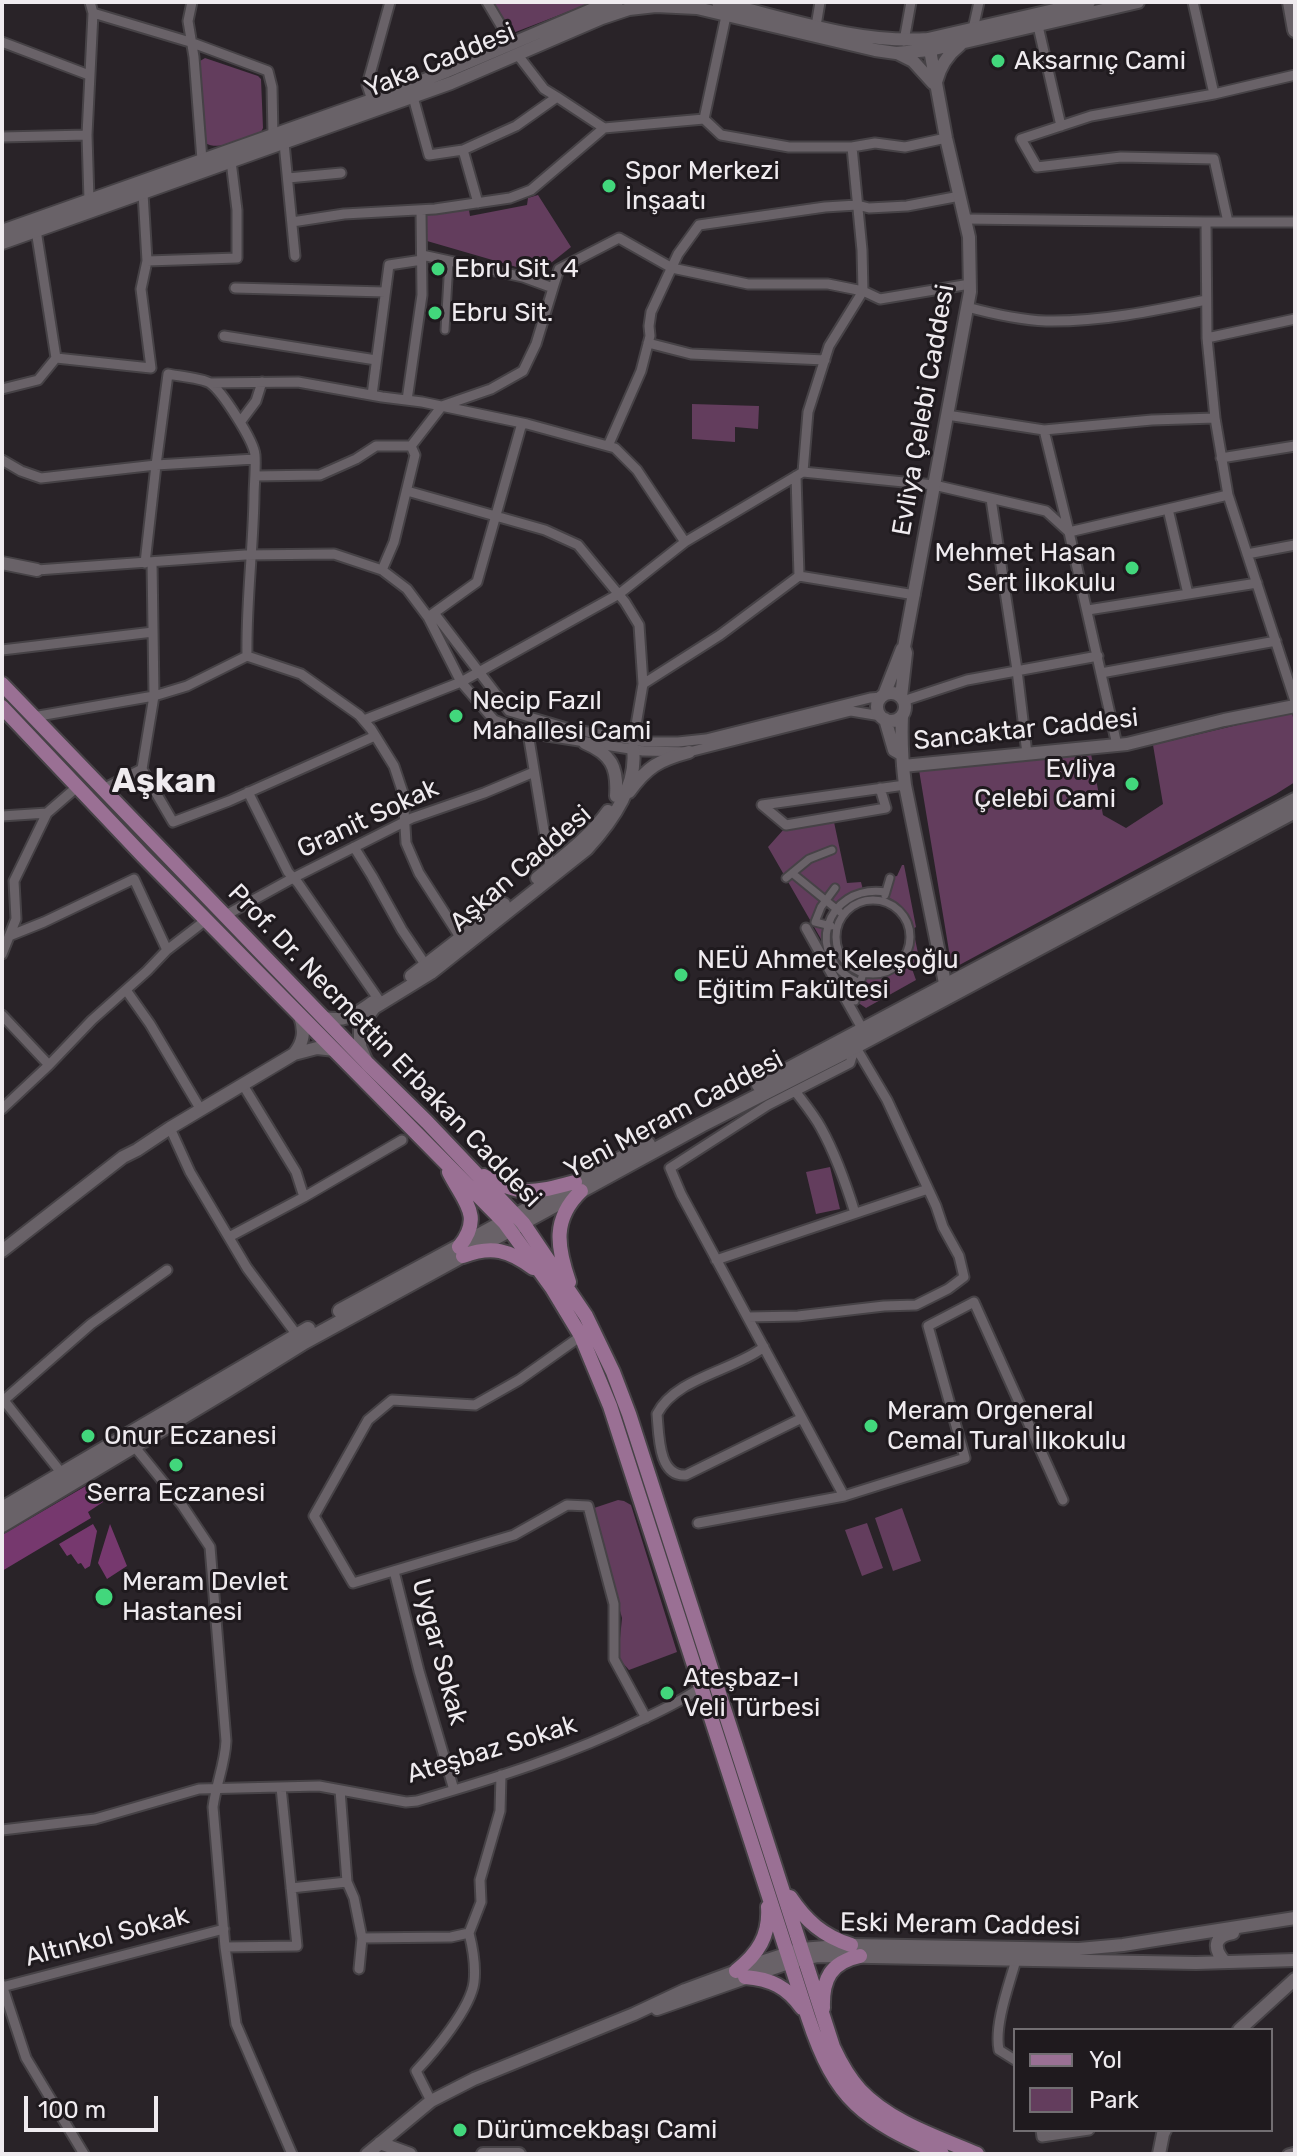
<!DOCTYPE html>
<html>
<head>
<meta charset="utf-8">
<style>
  body { margin:0 }
  #map { position:relative; width:1297px; height:2156px; overflow:hidden; background:#292328; font-family:Rubik,sans-serif }
  canvas { display:block }
  .frame { position:absolute; inset:0; border:4px solid #efebef; pointer-events:none }
  .legend { position:absolute; left:1013px; top:2028px; width:260px; height:104px; box-sizing:border-box; background:#1f1a1e; border:2px solid #726e72; margin:0; padding:10px 14px; list-style:none; font-size:24px; color:#efebef }
  .legend li { display:flex; align-items:center; gap:16px; height:40px }
  .legend b { width:40px; border:2px solid #726e72 }
  .scale { position:absolute; left:24px; top:2096px; width:134px; height:36px; box-sizing:border-box; border:4px solid #efebef; border-top:0; padding-left:10px; font-size:24px; line-height:28px; white-space:nowrap; color:#efebef; -webkit-text-stroke:6px #1f1a1e; paint-order:stroke }
</style>
</head>
<body>
<div id="map">
<canvas width="1297" height="2156"></canvas>
<div class="frame"></div>
<ul class="legend">
<li><b style="height:10px;background:#9a7094"></b>Yol</li>
<li><b style="height:22px;background:#633d5d"></b>Park</li>
</ul>
<div class="scale">100 m</div>
</div>
<script>
const g = document.querySelector('canvas').getContext('2d');
g.lineJoin = 'round';
function fillPath(path, color) {
  g.fillStyle = color;
  g.fill(path, 'evenodd');
}
function strokePath(path, color, width, dash) {
  g.strokeStyle = color;
  g.lineWidth = width;
  g.lineCap = dash ? 'butt' : 'round';
  g.setLineDash(dash || []);
  g.stroke(path);
}
function label(font, color, halo, rows, align = 'center') {
  g.font = font + ' Rubik,sans-serif';
  g.lineWidth = 6;
  g.setLineDash([]);
  g.textBaseline = 'middle';
  g.strokeStyle = halo;
  g.fillStyle = color;
  for (const [text, x, y, turn = 0] of rows) {
    g.save();
    g.translate(x, y);
    g.rotate((+turn || 0) * Math.PI / 180);
    g.textAlign = isNaN(turn) ? turn : align;
    if (halo) g.strokeText(text, 0, 0);
    g.fillText(text, 0, 0);
    g.restore();
  }
}
fillPath(new Path2D(`
  M493,2h100l-80,31z
  M205,58l53,18 3,3 2,49 -2,4c-16,5 -40,20 -56,11l-6,-78 1,-4z
  M538,195l33,52 -20,16 -8,3 -23,2 -93,-27 -1,-28 38,-4 5,1 1,6 57,-11 1,-7z
  M692,404l67,2 -1,23 -23,-2v15l-43,-3z
  M1292,712l3,16v54l-19,12 -324,175 -33,-199 172,-16 12,61 23,13 37,-24 -10,-59z
  M834,822l13,61 14,-1 2,8 -27,17 -13,-6 -10,21 13,4 -1,20 -57,-99 16,-18z
  M902,865h2l12,62 -3,2 6,29 -8,8 5,14 -50,28 -9,-6 7,-27c50,7 67,-55 21,-74l7,-24 5,-1z
  M830,1167l10,42 -24,5 -10,-42z
  M618,1500l6,1 7,4 46,147 -48,18 -9,-10 -1,-11 3,-31 -29,-105 1,-5z
  M902,1508l19,53 -28,10 -18,-53z
  M867,1523l16,45 -21,8 -17,-46z`), '#633d5d');
fillPath(new Path2D(`
  M91,1483l12,19 -15,10 3,6 -89,53v-36z
  M93,1524l4,7 -7,35 -5,3 -4,-6 -3,1 -7,-10 -4,2 -8,-12z
  M110,1524l17,42 -20,13 -9,-16z`), '#76386e');
const pedestrian = new Path2D(`
  M445,330l4,-69
  M792,873l48,39
  M786,878l23,-19 23,-9
  M885,895l5,-17
  M836 937a37 37 0 1 1 74 0a37 37 0 1 1-74 0Z
  M831,926l-16,-4 6,-15 14,-19
  M860,983c-58,-23 -36,-100 26,-91
  M855,1001l8,-28`);
const minor = new Path2D(`
  M90,2l3,11 97,29 78,29 4,16 1,49
  M192,2l-4,19 6,36 8,103
  M487,2l25,42
  M1193,2l21,92
  M816,26l4,-24
  M1038,26l23,100
  M973,29l6,-27
  M904,41l7,-39
  M2,42l87,33
  M517,54l27,35 13,8
  M372,100l-5,-15 23,-83
  M704,119l17,16 68,12h63l23,-4 30,4 41,-9
  M604,128l100,-9 22,-103
  M2,137l85,-2
  M284,143l11,113
  M463,150l15,53
  M288,178l53,-5
  M89,200l-2,-65 6,-122
  M965,219l241,3
  M292,222l52,-8 91,-5 75,-11 21,-8 73,-62 -47,-31 -41,29 -53,24 -34,5 -16,-58
  M1228,222l-14,-63 -93,-2 -84,10 -16,-28 70,-23 123,-22 81,-19
  M36,230l20,128 95,10 -10,-79 6,-28 -4,-68
  M147,261l90,-3v-48l-6,-49
  M235,288l150,4
  M553,288l6,-19 60,-31 53,30 76,16h80l35,7 17,8 90,-15
  M967,307c26,7 52,13 79,14 53,1 108,-10 160,-21
  M224,336l152,24
  M1207,338l88,-19
  M648,343l43,11 134,6
  M210,383l88,-1 84,15 40,5 105,22 88,24 22,22 48,72 118,-70 5,-60 21,-66 34,-55 -1,-41 -10,-103
  M2,389l36,-9 18,-22
  M372,395l17,-130 33,-5
  M407,400l15,-105 -1,-85
  M947,415l97,15 25,102 159,-37 -13,-77 -63,2 -108,10
  M1215,418l-8,-80 -1,-116h89
  M241,421l15,-20 6,-19
  M608,446l33,-75 9,-35 -1,-10 2,-14 27,-58 21,-29 126,-18 32,-2 12,3 38,-2 53,-10
  M1221,458l74,-12
  M2,460l19,11 20,7 115,-13 -11,98
  M803,472l131,13 112,26 23,21 48,213
  M255,476l65,-1 36,-16 20,-13h35l31,-40 49,-17 32,-18 13,-27 17,-56 -30,-11 -101,-22
  M407,491l138,39 33,15 47,57 14,23 4,59 -10,59
  M1228,495l67,206
  M991,499l26,171 10,84
  M1168,509l20,85
  M1247,554l48,-9
  M37,570l208,-15 89,-1 48,16 25,19 21,28 33,65 33,38 34,13 115,18 46,1 162,-41 30,5
  M382,570l12,-28 21,-87 -4,-9
  M799,576l116,19
  M1088,610l169,-27
  M434,613l75,98 61,18 75,13h33l28,-3 164,-41 12,-1
  M431,615l46,-33 45,-159
  M2,650l151,-18
  M247,656l54,18 58,41 12,14 23,37 9,27 3,50 13,30 43,67
  M1101,673l175,-32
  M643,684l77,-49 79,-59 -3,-100
  M903,701l64,-21 131,-24
  M33,717l121,-21 33,-10 60,-30c-1,-53 6,-105 7,-158 0,-14 2,-29 1,-43 -1,-14 -33,-64 -45,-72 -8,-5 -32,-7 -42,-9l-12,91 99,-6
  M364,720l97,-38 158,-88 66,-52
  M528,733l22,134 2,5
  M142,769l31,53 56,-21 146,-65
  M880,788l6,20 -100,17 -24,-20 143,-20
  M103,789l39,-20 12,-73 -2,-134
  M248,792l40,80 10,11 83,120
  M2,816l45,-3
  M354,847l18,29 30,54 27,40
  M226,915l67,-37 119,-60 72,-25 50,-21
  M806,928l57,102
  M9,936l35,-14 90,-43 33,71
  M2,954l14,-35 -2,-38 33,-68 30,-26
  M126,990l24,34 51,86
  M2,1015l47,50
  M243,1085l53,87 8,25
  M795,1091c9,12 19,24 26,37 15,27 25,56 34,85
  M2,1109l47,-44 43,-45 55,-49 20,-21 39,-30
  M170,1128l20,44 57,96 50,67
  M229,1237l75,-40 98,-57
  M716,1260l212,-71
  M748,1317l50,-1 86,-10 32,-1 32,-16 16,-12 -5,-21 -16,-29 -7,-21 -49,-106 -32,-54
  M581,1336l-62,44 -44,25 -83,-5 -24,20 -54,96 39,67 161,-48 53,-30 21,1 26,98v55l32,59
  M764,1347c-31,24 -89,31 -107,67 2,21 1,63 29,61l116,-57
  M2,1398l61,77
  M4,1400l87,-76 76,-54
  M134,1446l48,59 28,42 16,194c-1,23 -10,43 -13,66l12,140 11,77 56,130
  M844,1496l-163,-302 -11,-26 98,-63 82,-42 5,-16
  M698,1523l146,-27 121,-38 -37,-132 46,-24 89,198
  M394,1571l25,100 35,119
  M2,1830l93,-11 104,-30 120,-3 87,16 11,-1c76,-22 153,-46 224,-81 21,-10 41,-19 59,-32
  M347,1882l7,16 8,40
  M291,1888l56,-6 -7,-92
  M225,1947l72,-1 -16,-159
  M359,1969l3,-31 89,-1 18,-4 12,-31 -1,-22 20,-69 1,-36
  M2,1985l24,73 58,96
  M2,1987l222,-58
  M1015,2060l-16,-10c-5,-25 10,-65 17,-90
  M431,2101l-15,-30c18,-19 55,-63 58,-89 2,-17 -1,-33 -5,-49
  M1041,2130l1,7 47,-7
  M1288,2154l7,-2`);
const tertiary = new Path2D(`
  M718,2c67,16 141,42 210,37l161,-37
  M899,54l14,7 20,22
  M936,82c4,-16 11,-27 24,-37
  M2,231l370,-131 73,-28 153,-65 19,-5
  M2,243l449,-160 151,-65 27,-9 27,-3 41,2 178,42 21,3 34,-3 208,-48
  M2,563l35,7
  M877 707a14 14 0 1 1 28 0a14 14 0 1 1-28 0Z
  M884,695l18,-46
  M901,697l5,-44 -2,-6 66,-355 -1,-55 -23,-99 -18,-99
  M902,716c-1,23 0,45 3,69l42,208
  M885,719l9,31 7,4
  M585,743c26,11 33,24 31,53
  M903,766l224,-22 97,-24 71,-14
  M629,792c18,-25 30,-32 60,-40
  M537,878c25,-21 52,-40 71,-67
  M411,976l93,-72
  M324,1018c23,4 30,-3 49,-16
  M294,1054c10,-12 11,-23 6,-38
  M366,1060l-6,-14v-17l4,-8 10,-13 57,-35 156,-124c24,-26 51,-63 46,-100
  M2,1251l121,-94 14,-7 33,-22 124,-74 23,-6 18,2
  M1225,1962c-12,-13 -12,-26 8,-29
  M657,2009l134,-47 27,-6 378,7 99,-3
  M1239,2030l56,-51
  M380,2143l30,11
  M367,2154l64,-53 43,-22 160,-65 51,-24 70,-26 46,-15 50,-4 228,4 44,-4 172,-27
  M483,2154h36
  M1159,2154l4,-20 2,-4`);
const secondary = new Path2D(`
  M1290,2l5,28
  M759,1085l536,-285
  M340,1311l308,-167
  M2,1509l306,-180
  M2,1525l225,-135 77,-48 397,-217 138,-70 456,-244`);
const primary = new Path2D(`
  M2,684l366,380 59,58 96,101 63,93 27,56 16,42 204,633c7,15 15,30 27,43 30,32 77,47 117,64
  M2,707l141,149 361,366 48,66 29,48 29,70 198,611c28,85 55,102 134,137
  M449,1172c15,30 35,44 10,75
  M484,1176c39,22 51,16 91,6
  M463,1256c29,-11 46,-6 70,12
  M569,1282c-12,-35 -17,-63 12,-91
  M790,1897c16,24 33,39 61,48
  M736,1971c22,-17 34,-36 32,-64
  M745,1977c26,2 42,10 57,31
  M823,2008c-1,-29 8,-46 37,-52`);
strokePath(pedestrian, '#464246', 11);
strokePath(minor, '#464246', 13);
strokePath(tertiary, '#464246', 16);
strokePath(secondary, '#464246', 18);
strokePath(primary, '#464246', 18);
strokePath(pedestrian, '#696268', 7);
strokePath(minor, '#696268', 9);
strokePath(tertiary, '#696268', 12);
strokePath(secondary, '#696268', 14);
strokePath(primary, '#9a7094', 14);
for (const [x, y, r, color] of [
  [998,61,8,"#42d77c"],
  [609,186,8,"#42d77c"],
  [438,269,8,"#42d77c"],
  [435,313,8,"#42d77c"],
  [1132,568,8,"#42d77c"],
  [456,716,8,"#42d77c"],
  [1132,784,8,"#42d77c"],
  [681,975,8,"#42d77c"],
  [871,1426,8,"#42d77c"],
  [88,1436,8,"#42d77c"],
  [176,1465,8,"#42d77c"],
  [104,1597,10,"#42d77c"],
  [667,1693,8,"#42d77c"],
  [460,2130,8,"#42d77c"]
]) {
  const dot = new Path2D();
  dot.arc(x, y, r, 0, 2 * Math.PI);
  g.fillStyle = color;
  g.fill(dot);
  strokePath(dot, '#1f1a1e', 3);
}
label('26px', '#efebef', '#1f1a1e', [
  ["Yaka Caddesi",440,61,-22],
  ["Evliya Çelebi Caddesi",924,410,-80],
  ["Sancaktar Caddesi",1026,730,-6],
  ["Granit Sokak",368,819,-25],
  ["Aşkan Caddesi",521,869,-41],
  ["Prof. Dr. Necmettin Erbakan Caddesi",384,1046,46],
  ["Yeni Meram Caddesi",674,1115,-28],
  ["Uygar Sokak",439,1652,75],
  ["Ateşbaz Sokak",492,1750,-17],
  ["Eski Meram Caddesi",960,1925,1],
  ["Altınkol Sokak",107,1937,-15]
]);
label('26px', '#efebef', '#1f1a1e', [
  ["Aksarnıç Cami",1014,61],
  ["Spor Merkezi",625,171],
  ["İnşaatı",625,201],
  ["Ebru Sit. 4",454,269],
  ["Ebru Sit.",451,313],
  ["Mehmet Hasan",1116,553,"right"],
  ["Sert İlkokulu",1116,583,"right"],
  ["Necip Fazıl",472,701],
  ["Mahallesi Cami",472,731],
  ["Evliya",1116,769,"right"],
  ["Çelebi Cami",1116,799,"right"],
  ["NEÜ Ahmet Keleşoğlu",697,960],
  ["Eğitim Fakültesi",697,990],
  ["Meram Orgeneral",887,1411],
  ["Cemal Tural İlkokulu",887,1441],
  ["Onur Eczanesi",104,1436],
  ["Serra Eczanesi",176,1493,"center"],
  ["Meram Devlet",122,1582],
  ["Hastanesi",122,1612],
  ["Ateşbaz-ı",683,1678],
  ["Veli Türbesi",683,1708],
  ["Dürümcekbaşı Cami",476,2130]
], 'left');
label('bold 34px', '#efebef', '#1f1a1e', [
  ["Aşkan",164,782]
]);
</script>
</body>
</html>
